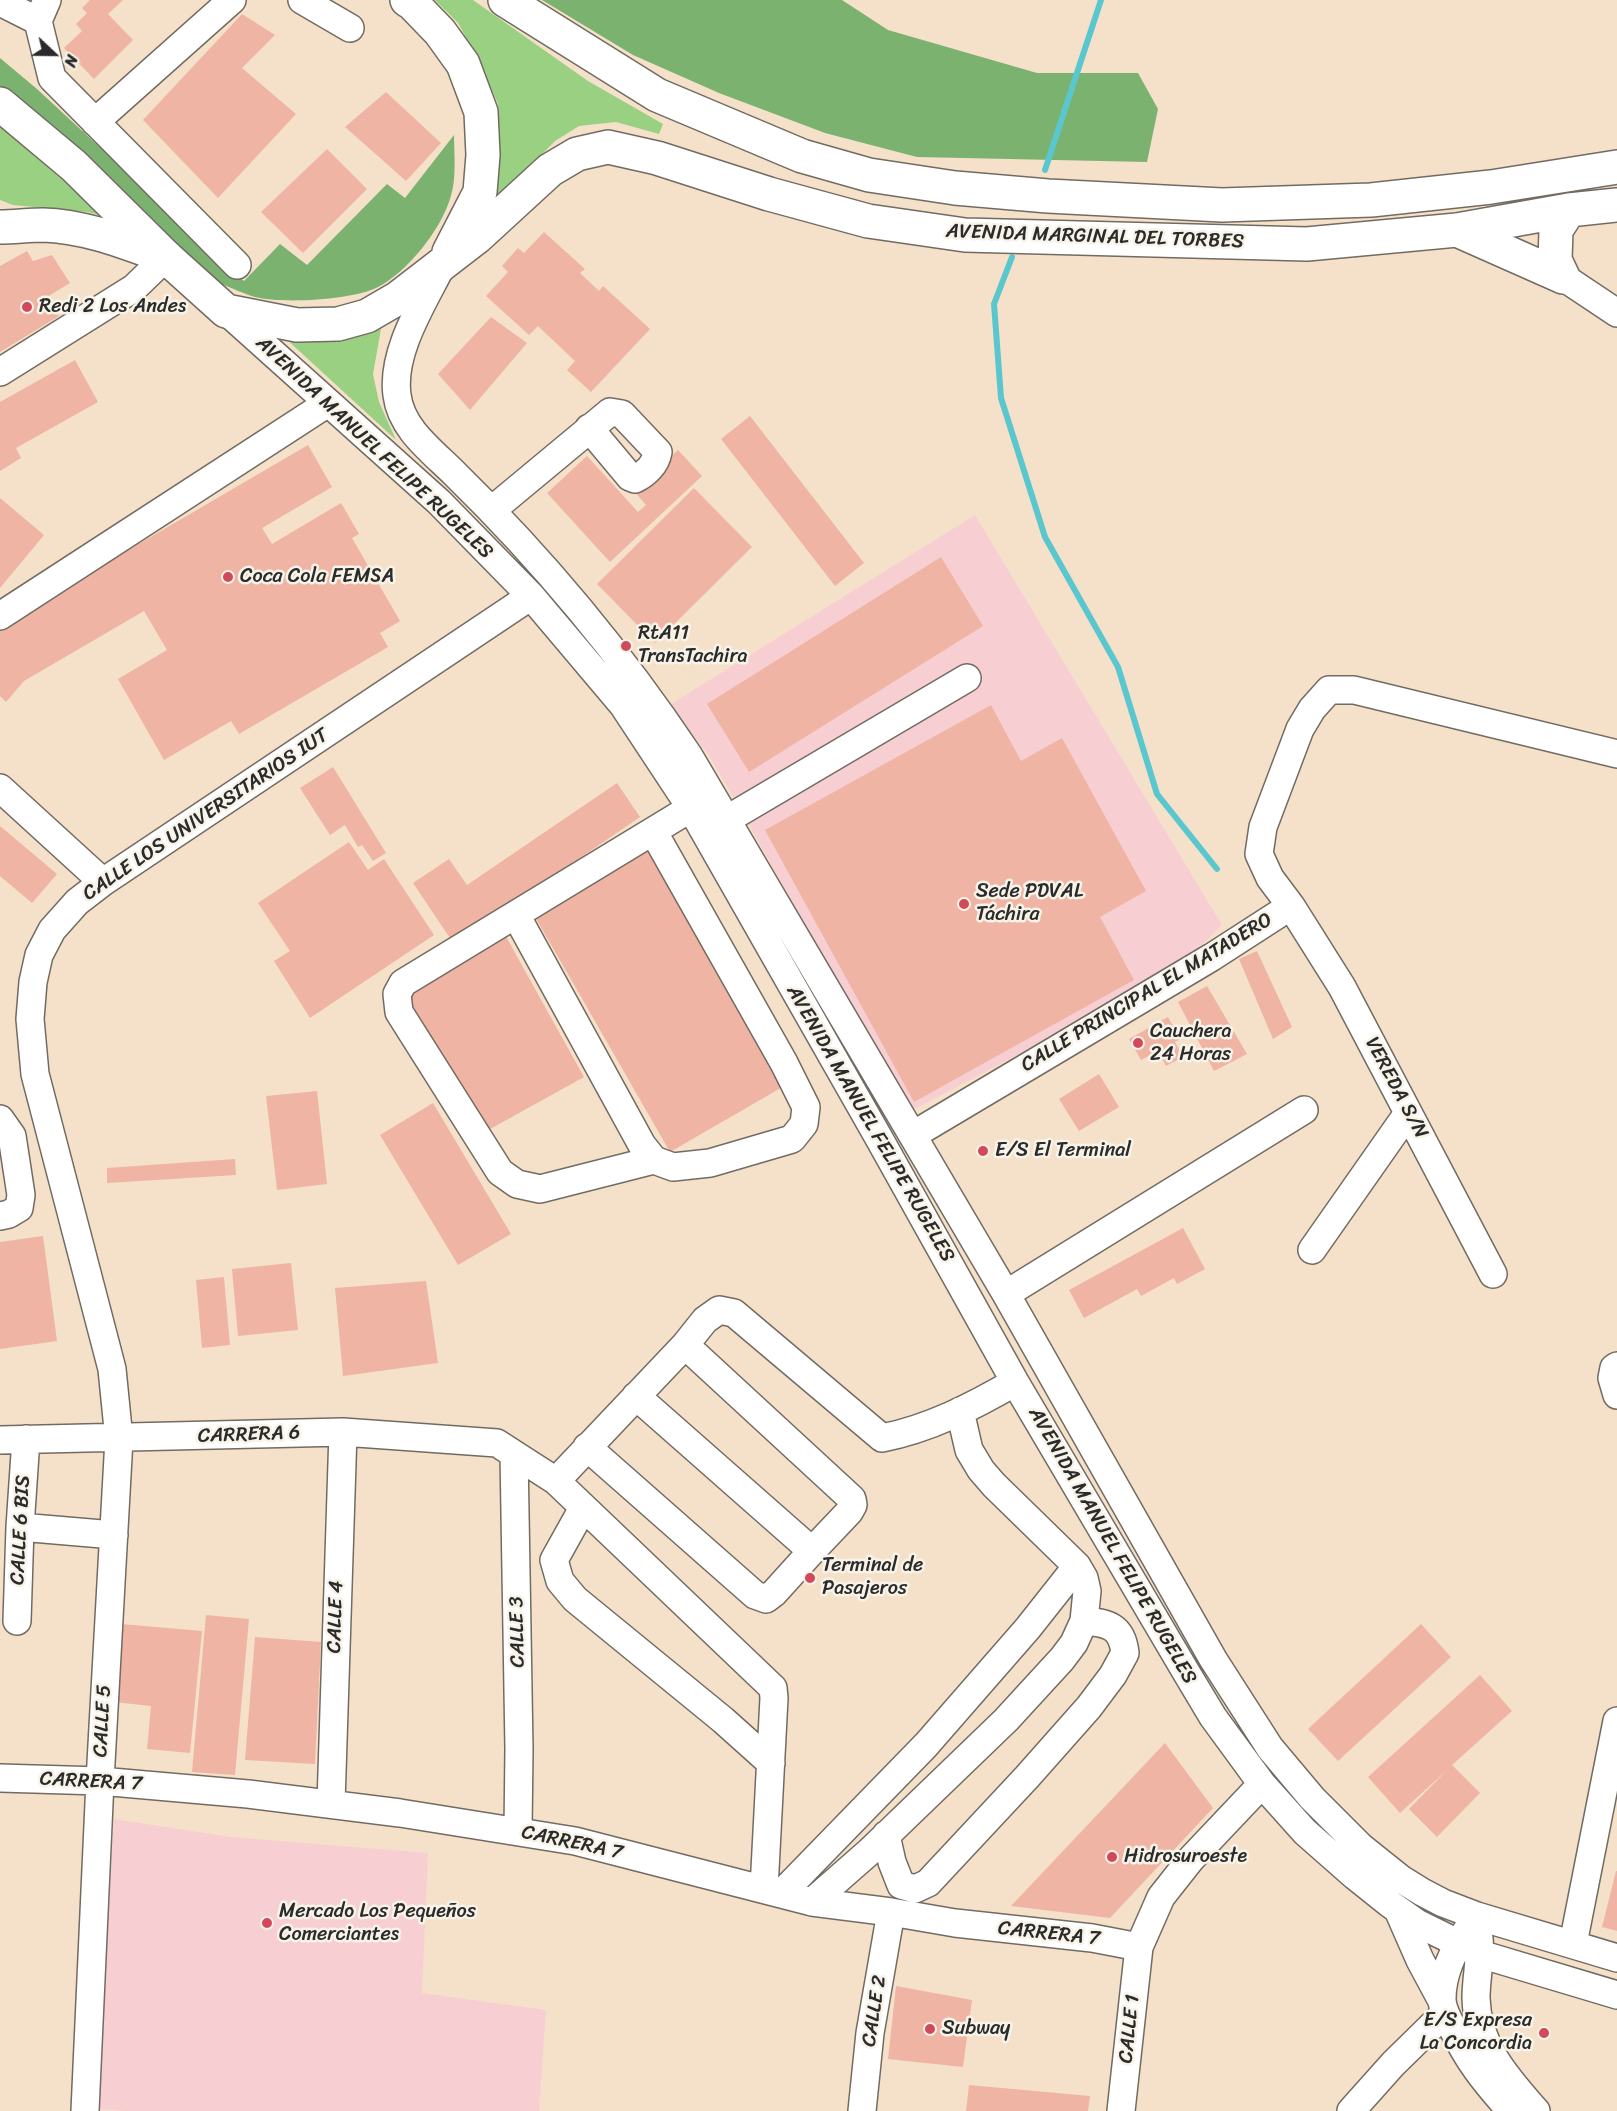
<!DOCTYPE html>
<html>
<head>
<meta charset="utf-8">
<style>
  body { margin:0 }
  #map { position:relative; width:1617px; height:2111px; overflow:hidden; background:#f5e1c9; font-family:Sriracha,sans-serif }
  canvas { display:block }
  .north { position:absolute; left:24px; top:24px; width:60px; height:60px; -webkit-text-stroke:4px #f7f3e8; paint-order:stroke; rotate:112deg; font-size:16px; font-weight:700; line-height:24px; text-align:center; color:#2b2b2b }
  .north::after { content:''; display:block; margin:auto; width:21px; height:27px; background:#2b2b2b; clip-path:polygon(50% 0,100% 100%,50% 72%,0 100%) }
</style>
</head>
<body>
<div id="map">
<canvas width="1617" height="2111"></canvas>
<div class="north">N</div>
</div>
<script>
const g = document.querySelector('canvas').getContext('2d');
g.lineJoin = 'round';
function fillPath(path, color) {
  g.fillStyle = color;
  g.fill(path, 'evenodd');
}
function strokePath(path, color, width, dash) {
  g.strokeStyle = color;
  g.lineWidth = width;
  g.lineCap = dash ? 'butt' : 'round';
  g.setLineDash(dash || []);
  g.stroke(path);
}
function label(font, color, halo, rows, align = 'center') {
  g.font = font + ' Sriracha,sans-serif';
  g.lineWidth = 5;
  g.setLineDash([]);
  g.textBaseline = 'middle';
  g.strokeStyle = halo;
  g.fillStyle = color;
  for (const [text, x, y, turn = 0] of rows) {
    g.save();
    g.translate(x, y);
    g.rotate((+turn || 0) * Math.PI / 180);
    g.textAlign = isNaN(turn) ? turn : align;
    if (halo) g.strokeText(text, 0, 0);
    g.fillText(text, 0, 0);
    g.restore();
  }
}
fillPath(new Path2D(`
  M975,515l247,410 -47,47 -264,139 -202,-356 -41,-49z
  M114,1819l117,18 197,16 -6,140 124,17 -7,101h-414l-28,-2z`), '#f7cfd2');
fillPath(new Path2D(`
  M435,0h38l115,81 75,43 -4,10 -43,-12 -37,4 -24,15 -58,59 3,-51 -2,-45 -18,-41 -22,-40z
  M0,119l113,100 -25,-7 -75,-7 -13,-5z
  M381,329l-8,45 6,28 17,38 -112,-103 59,1z`), '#9ad082');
fillPath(new Path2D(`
  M542,0h300l46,30 149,43h101l20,36 -11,53 -230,-5 -92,-24 -106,-40 -86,-38z
  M0,58l37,31 207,192 36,-37 27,21 80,-81 18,14 49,-63c0,21 3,44 -4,64 -10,32 -43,73 -72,88 -24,13 -96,17 -123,10 -11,-3 -23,-9 -34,-13l-221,-192z`), '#7bb270');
strokePath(new Path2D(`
  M1045,170l56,-170
  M1012,257l-18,47 7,94 44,139 73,130 39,127 60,75`), '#5ac7ce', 6);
fillPath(new Path2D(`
  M90,0h33l-15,14 25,26 -39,39 -30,-31 18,-17 -6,-7 11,-11 -5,-5z
  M242,14l33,21 -33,33 54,46 -78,84 -75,-78z
  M386,92l55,51 -35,38 -61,-54z
  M327,149l40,40 -64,64 -42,-41z
  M544,232l41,37 -5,4 19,18 4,-5 47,43 -59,63 -24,-22 8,-9 -37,-35 -9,9 -43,-39 22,-24 -6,-6 16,-18 6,5z
  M27,251l6,10 19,-6 18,28 -23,14 12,19 -59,36v-86z
  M491,317l36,26 -57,67 -32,-36z
  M75,360l23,42 -82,46 5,10 -21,13v-69z
  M750,416l114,147 -29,23 -114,-147z
  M308,445l24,42 -70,41 10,16 69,-41 18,31 -7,4 48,83 -20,12 8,14 -149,87 -8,-13 -67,39 -46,-81 49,-29 -23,-39 -120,70 -18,21 -6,-6v-71z
  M678,450l24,26 -92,86 -63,-69 40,-37 51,56 8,-7 -12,-14z
  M694,488l58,59 -97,96 -58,-59z
  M0,498l44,37 -44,53z
  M941,557l42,69 -234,146 -42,-68z
  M991,705l30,56 41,-23 84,153 -46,26 34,63 -220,122 -149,-272z
  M333,767l53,86 -13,8 -11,-16 -4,2 -13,-22 -15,10 -30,-47z
  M617,783l23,34 -186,127 -41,-61 36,-24 18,26z
  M0,826l57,48 -25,29 -32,-27z
  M349,842l19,28 16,-11 50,76 -124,83 -36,-57 16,-10 -32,-48z
  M650,847l136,238 -116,67 -136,-237z
  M504,933l80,144 -101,56 -79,-143z
  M1257,951l35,76 -19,12 -34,-80z
  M1207,986l40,68 -33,17 -36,-69z
  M1168,1017l12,22 -5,3 8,15 -17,9 -8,-15 -17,9 -12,-21z
  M1099,1074l20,33 -40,24 -20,-32z
  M317,1091l10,93 -50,6 -11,-94z
  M433,1103l78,131 -53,31 -78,-130z
  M235,1159l1,16 -129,8v-15z
  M1183,1228l22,41 -28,15 -3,-6 -33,18 -4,-7 -53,29 -15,-28z
  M43,1236l14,105 -57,8v-107z
  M291,1263l7,67 -60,6 -6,-67z
  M224,1277l6,68 -28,3 -6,-68z
  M426,1281l12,82 -95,13 -8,-88z
  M206,1615l43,4 -14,156 -43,-3z
  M121,1624l81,7 -12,122 -43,-4 4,-43 -37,-4z
  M1421,1624l30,33 -113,104 -30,-32z
  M255,1637l66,5 -6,122 -70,-4z
  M1480,1675l32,36 -60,54 28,28 -43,44 -28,-28 37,-38 -46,42 -32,-36z
  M1165,1743l48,65 -103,110 -99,-12z
  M1616,1871h1v60l-15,-4z
  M896,1986l76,14 -9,67 -75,-8z
  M969,2085l121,11 -2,15h-122z`), '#efb4a4');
const minor = new Path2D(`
  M47,0l-9,21 14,57 185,187
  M302,0l48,28
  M0,2l38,19
  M95,122l137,-122
  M442,265c-19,38 -51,87 -45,130 4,34 35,56 58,79 88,86 166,180 234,282l317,538 207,365 57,89 42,50 49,49 40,32 21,13 21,11 34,13 140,42
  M1563,277l54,36
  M226,311l213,191 92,94 92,109 68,103 189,332 135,242 171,290 27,45 49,67 43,48 50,44 35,28 27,19 63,31 137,41
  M0,372l134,-84 32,-31
  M492,510l118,-98 12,2 36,38c-2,12 -12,22 -23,27l-5,-2 -41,-49
  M0,616l328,-213
  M0,788l103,94
  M726,820l241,-142
  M516,915l126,230 12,15 19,7 37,-4 82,-24 12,-15 2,-17 -22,-44 -131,-232
  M0,1119l12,17 9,59 -2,13 -10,6 -9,2
  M913,1135l299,-178 79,-51
  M654,1160l-114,29 -23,-5 -17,-12 -101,-160 -2,-18 6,-11 288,-175
  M1312,1250l96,-137
  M1493,1274l-151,-287 -51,-81 -21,-28 -11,-24 4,-27 37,-98 12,-20 17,-19h25l263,64
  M1006,1294l298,-184
  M685,1345l167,154 1,6 -4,7 -37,39
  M1617,1366l-3,2 -2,10 5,17
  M0,1440l343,-8 154,11 17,11 5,295 -1,82
  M587,1447l168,148 11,4 8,-6 38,-42 -176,-155
  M514,1454l42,27 217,207 1,10 -10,191
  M556,1481l129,-136 20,-25 14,-10 15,3 148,125c47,-9 92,-32 133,-56
  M583,1508l-29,52 6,21 15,18 148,121 48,43
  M20,1527l94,8
  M17,1621l3,-94 6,-88
  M0,1778l100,3 148,13 152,19 175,28 237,61 79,10 64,11 137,15 47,9
  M331,1803l12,-371
  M886,1835l6,27 9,23 14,4 13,-6 99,-106 62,-70 24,-32 12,-22c-3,-27 -17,-30 -41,-32
  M781,1894l145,-149 102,-117 49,-62
  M812,1902l57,-50 137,-132 56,-61 12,-16 10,-22 3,-30 -3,-13 -7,-12 -83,-81 -13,-15 -12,-20 -9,-39
  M1398,1910l22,50 22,41
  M1469,1927c-14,20 -27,46 -27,72 0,9 5,18 9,26 17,36 33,56 60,86
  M1479,1938c2,21 -3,40 -3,60 1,47 31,80 60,113
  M1573,1944l44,-223
  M85,2111l15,-330 19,-342 -7,-70 -77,-295 -5,-55 3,-37 6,-27 13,-25 25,-28 26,-20 428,-286
  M862,2111l8,-78 21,-121
  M1121,2111l18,-164 22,-50 30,-38 71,-75
  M1351,2111l42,-47 52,-51`);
const major = new Path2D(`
  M0,227c14,0 29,-2 43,-2 42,1 84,18 123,32`);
const highway = new Path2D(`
  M407,0l5,3 28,29 23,32 18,48 2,43 -3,37 -31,60
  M505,0l152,95 145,61 67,19 86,13 93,8 174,9 149,-5 120,-13 126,-20
  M0,104l74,62 92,91 60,54 71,14 41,-1 29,-8 31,-18 79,-61 73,-67 27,-16 31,-7 49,11 112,36 99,27 97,14 342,9 150,-14 112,-20 48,-5
  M1457,230l106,47
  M1563,277l-8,-17 1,-30 13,-20`);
strokePath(minor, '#726b62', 30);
strokePath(major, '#726b62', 36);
strokePath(highway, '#726b62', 36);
strokePath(minor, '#fff', 27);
strokePath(major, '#fff', 33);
strokePath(highway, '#fff', 33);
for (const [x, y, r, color] of [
  [27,307,6,"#d1495b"],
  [228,577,6,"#d1495b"],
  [626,646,6,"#d1495b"],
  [964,904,6,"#d1495b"],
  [1138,1043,6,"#d1495b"],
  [983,1151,6,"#d1495b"],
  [810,1578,6,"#d1495b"],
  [1112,1857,6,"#d1495b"],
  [267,1923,6,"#d1495b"],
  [930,2029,6,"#d1495b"],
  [1544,2033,6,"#d1495b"]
]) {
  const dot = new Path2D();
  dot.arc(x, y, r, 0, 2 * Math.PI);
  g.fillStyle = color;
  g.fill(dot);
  strokePath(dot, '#f7f3e8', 2);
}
label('20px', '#2b2b2b', '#f7f3e8', [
  ["AVENIDA MARGINAL DEL TORBES",1095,237,2],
  ["AVENIDA MANUEL FELIPE RUGELES",374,448,43],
  ["CALLE LOS UNIVERSITARIOS IUT",206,815,-34],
  ["CALLE PRINCIPAL EL MATADERO",1147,993,-31],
  ["VEREDA S/N",1396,1088,62],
  ["AVENIDA MANUEL FELIPE RUGELES",870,1124,60],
  ["CARRERA 6",249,1435,-2],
  ["CALLE 6 BIS",21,1530,-87],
  ["AVENIDA MANUEL FELIPE RUGELES",1112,1546,60],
  ["CALLE 4",336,1617,-88],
  ["CALLE 3",518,1632,-91],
  ["CALLE 5",103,1721,-87],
  ["CARRERA 7",91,1782,3],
  ["CARRERA 7",572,1843,12],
  ["CARRERA 7",1049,1934,6],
  ["CALLE 2",875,2011,-81],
  ["CALLE 1",1130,2029,-84]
]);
label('20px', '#2b2b2b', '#f7f3e8', [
  ["Redi 2 Los Andes",39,307],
  ["Coca Cola FEMSA",240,577],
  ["RtA11",638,634],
  ["TransTachira",638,657],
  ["Sede PDVAL",976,892],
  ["Táchira",976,915],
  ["Cauchera",1150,1032],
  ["24 Horas",1150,1055],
  ["E/S El Terminal",995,1151],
  ["Terminal de",822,1566],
  ["Pasajeros",822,1589],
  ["Hidrosuroeste",1124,1857],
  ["Mercado Los Pequeños",279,1912],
  ["Comerciantes",279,1935],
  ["E/S Expresa",1532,2021,"right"],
  ["La Concordia",1532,2044,"right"],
  ["Subway",942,2029]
], 'left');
</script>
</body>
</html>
